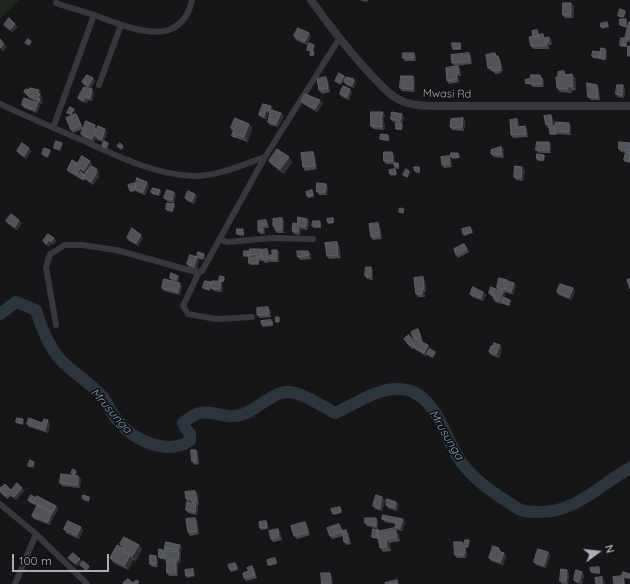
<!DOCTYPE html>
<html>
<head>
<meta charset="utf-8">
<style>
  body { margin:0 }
  #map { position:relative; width:630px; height:584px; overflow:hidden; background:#161618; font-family:Quicksand,sans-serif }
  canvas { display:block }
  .north { position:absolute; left:578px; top:532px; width:40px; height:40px; -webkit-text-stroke:3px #111113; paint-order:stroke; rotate:75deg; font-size:11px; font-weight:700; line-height:16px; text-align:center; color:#a8adb8 }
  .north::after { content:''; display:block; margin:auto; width:14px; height:18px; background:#a8adb8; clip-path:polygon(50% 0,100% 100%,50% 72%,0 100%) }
  .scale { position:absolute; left:12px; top:554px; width:97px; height:18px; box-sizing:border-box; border:2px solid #a8adb8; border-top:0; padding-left:5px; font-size:12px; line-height:14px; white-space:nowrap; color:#a8adb8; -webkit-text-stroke:3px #111113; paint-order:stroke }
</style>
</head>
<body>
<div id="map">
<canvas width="630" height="584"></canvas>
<div class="north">N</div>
<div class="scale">100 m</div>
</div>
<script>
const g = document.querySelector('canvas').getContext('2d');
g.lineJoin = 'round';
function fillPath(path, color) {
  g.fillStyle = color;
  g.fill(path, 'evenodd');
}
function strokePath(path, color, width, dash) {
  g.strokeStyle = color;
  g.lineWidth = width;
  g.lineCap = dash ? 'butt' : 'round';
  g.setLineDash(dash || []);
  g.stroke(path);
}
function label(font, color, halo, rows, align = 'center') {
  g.font = font + ' Quicksand,sans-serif';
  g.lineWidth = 3.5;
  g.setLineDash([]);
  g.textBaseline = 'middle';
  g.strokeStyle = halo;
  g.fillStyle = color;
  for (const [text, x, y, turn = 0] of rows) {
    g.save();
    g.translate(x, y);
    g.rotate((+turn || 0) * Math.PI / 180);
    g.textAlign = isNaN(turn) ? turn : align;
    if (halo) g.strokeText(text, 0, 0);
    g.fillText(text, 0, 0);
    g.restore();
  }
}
fillPath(new Path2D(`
  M0,0h19l-19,19z`), '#1e261f');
strokePath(new Path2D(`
  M0,314l16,-12 20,8c6,20 15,43 31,56 11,10 25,19 35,30 6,7 9,17 15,24 16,20 49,36 73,21v-7l-4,-5 -3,-6c26,-23 35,0 61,-9 14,-6 32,-24 46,-22 13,1 34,15 45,21 21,-9 41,-25 64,-24 35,0 45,46 60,70 12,18 29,30 47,42 5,3 10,7 15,9 5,3 30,2 36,0 28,-7 49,-29 73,-42`), '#2c353c', 12);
strokePath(new Path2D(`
  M56,3c13,5 27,8 41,13 33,12 84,35 95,-16
  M99,85l22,-60
  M0,104c28,13 56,25 84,37 35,16 72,34 110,35 25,0 48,-11 71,-19
  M53,128l41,-113
  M220,240l8,2 44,-4 41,1
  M199,272l-16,34 5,8 28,5 36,-2
  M56,325l-10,-58 4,-13 15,-9h17l34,5 80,22 6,-1 63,-114 74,-118
  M0,504l36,30 51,50
  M15,584l21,-50`), '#37383d', 6);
strokePath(new Path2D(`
  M311,0c20,28 40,54 64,79 7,7 13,15 23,20 15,8 33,7 51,7h181`), '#37383d', 8);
fillPath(new Path2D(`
  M359,0h9l-1,2z
  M574,6l-1,12h-8l-2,-3z
  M630,22v20h-3v5h-6l-1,-2 6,-7z
  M608,24l1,3 -7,2 -1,-2z
  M538,31l1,4 12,5 1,4 -3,1v4h-16l-2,-3 2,-9z
  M309,33l2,3 -4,9 -11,-5 -2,-4z
  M460,43l1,1v6h-7l-1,-1z
  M607,50l-1,10h-4l-1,-1 -8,-1 -1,-2z
  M469,53l2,3 1,8 -17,2 -3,-3z
  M495,53l2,3h1l2,3 3,12h-2v2l-6,1 -3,-4 -1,1 -3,-3z
  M416,56v5h-11l-2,-3z
  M458,66l2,3 1,7h-3l1,6 -10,2 -2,-3z
  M567,74h5l4,5v11l-4,1v2l-12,-1 -3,-4 1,-11z
  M540,75l4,6v6h-11l-3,-3z
  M93,78l2,3 -5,8 -6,-4 -2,-3z
  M415,79v13l-13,-1 -2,-3z
  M328,80l2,12 -8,2 -3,-4z
  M344,82h12l-2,6 -8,-3z
  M625,88l-1,10 -6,-1 -2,-3z
  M599,89l1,11h-9l-3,-3z
  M29,90h10l2,3 -1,2 2,2 -1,3 2,2 -2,2 -12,-6 -2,-3 -3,-3z
  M352,92l-3,8 -7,-3 -2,-3z
  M94,93l-2,8 -4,-1 -1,3 -7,-2 -2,-3z
  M301,101l22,2 -6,9 -14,-8z
  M38,103l2,3 -3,7 -13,-5 -2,-3z
  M271,106l2,4 11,6 -6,11 -8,-2 -2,-3 2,-9h-2l-2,6 -4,-1 -3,-3z
  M74,109l1,1 -3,5 6,2 5,11h14l-1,1 1,1 10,2 -3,9 4,2 1,1 -2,5 -4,-1 -1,-2 2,-4 -7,-2 -1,-2 -2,4 -11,-5 -2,-3 2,-5 -10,4 -2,-3 1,-14 -3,-2 -2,-1z
  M385,115l-2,7 2,2 -1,6 -11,-1 -2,-3z
  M404,117l-2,7 1,1 -1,5h-5l-1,-1 3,-6 -6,-1 -2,-3z
  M553,118l2,9 14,-4 2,3v9l-14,-1v-1v2h-6l-1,-1v-6h-2l-2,-3z
  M465,121l-1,10 -12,-1 -2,-3z
  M519,122v4l8,3 1,8 -15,1 -2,-3z
  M249,124l3,4 -4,14 -15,-5 -1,-1 2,-3 -3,-5z
  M388,135l1,2v4l-8,-1 -1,-1z
  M549,142l2,3v8h-12l-3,-3z
  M630,143v20l-5,-1 -1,-2 2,-7 -5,-1 -2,-3z
  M501,147l3,3v8l-10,-1 -3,-3z
  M29,148l2,3 -5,8 -7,-5 -2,-3z
  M458,153l1,1 1,4 -8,1 -1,-2z
  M315,155l2,14 -12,2 -2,-4z
  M395,155v8l4,1v5h-3l-1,-2 -1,-3h-8l-2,-3z
  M544,155l1,1 -1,5h-6l-1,-2z
  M451,159l1,8 -8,1 -2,-3z
  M269,161l23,1 -8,12 -12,-9z
  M78,163l14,1 -4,6 9,-1 2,3 -1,2 1,2 -6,9 -8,-6 -1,2 -14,-8 -3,-3zM82,171l4,2 -1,2 -3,-2z
  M419,167l1,2v4h-4l-1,-2z
  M395,169l1,1 1,5 -6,1 -1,-2z
  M525,170l-2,11 -7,-1 -2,-3z
  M147,182l2,4 -4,9 -8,-3 -1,-1 -5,1 -1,-1 6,-6z
  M326,184l2,3 -1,8h-8l-2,-3z
  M160,190l1,2 -2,4 -7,-2 -1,-2z
  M313,192l1,5 -6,1 -1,-2z
  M176,195l-2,8 -7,-2 -3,-3z
  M197,197l-3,7 -7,-3 -2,-3z
  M175,205l-2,7 -6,-1 -1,-2z
  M282,218l2,3v12h-7l-2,-3v-1l-2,-3z
  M307,219l2,3 -1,8 -7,-1 -1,6 -6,-1 -2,-3 5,-7z
  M334,219v4l-5,1 -1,-1z
  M6,221l16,2 -5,7 -9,-6z
  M258,221l10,2 1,5h-4v6h-5l-2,-3z
  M321,223v5h-7l-2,-2z
  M378,223l2,3 2,13 -9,1 -2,-3z
  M471,228l2,5 -9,3 -1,-2z
  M244,231v5l-6,-1 -1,-1z
  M54,238l2,3 -3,4 -2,-2 -2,4 -4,-3 -2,-3z
  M127,238h16l-5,8 -9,-5z
  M339,245l2,13 -12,1 -2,-3z
  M466,247l3,5 -11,6 -2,-3z
  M261,249v1l8,2v3h3l5,-5 2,3v9h-8l-1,-1v1l-5,1 -2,-2h-4v4h-9l-1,-2 8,-4 -1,-1h-3l-2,-2v1h-6l-1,-1 6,-5z
  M308,251l3,3v5l-11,1 -2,-3z
  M205,255l-1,5 -6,-2 1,2 -2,9 -8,-2 -2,-3 10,-7z
  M373,270v10l-6,-1 -2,-3z
  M179,277l-1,5 -7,-2 -1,-2z
  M224,277l1,1 -1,4h-3l2,3 -1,7 -8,-1 -3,-3 1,-3 -2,6 -6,-2 -1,-1 8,-6 1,1 8,-2 -1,-1z
  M425,280l1,11 -2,1 1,5h-7l-2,-3z
  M508,281l6,2 2,3 -3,9 -5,-2 -1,-1v1h-4l2,2 -1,2 7,4 -1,5 -8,-2v-1l-1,1 -6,-2 -2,-4v-1l-2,-1 -2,-3 9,-3 -1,-2z
  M182,286l-2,9 -16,-4 -2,-3z
  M573,288l2,4 -4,8 -12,-5 -2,-3z
  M483,292l3,3 -3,6 -11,-4 -2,-3z
  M270,310l1,7 -11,1 -3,-3z
  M273,321v5l-10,1 -1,-2z
  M420,333l3,8h-2l9,7v1l6,4 -3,5 -6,-4 -1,2 -10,-6 -2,-2 -2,1 -8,-10 5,-4 6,9 1,-1 -2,-3z
  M500,345l2,3 -3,10 -8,-3 -2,-3 4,-6z
  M48,420l2,3 -2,10 -19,-6 -2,-3 15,-1z
  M24,421l-1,4 -6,-2 -1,-1z
  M196,450l2,3 1,11 -5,1 -2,-4z
  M71,473h6l-2,3h3l3,3 -1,9 -18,-2 -2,-3 14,-7z
  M0,488l11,2 13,1 -8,9 -5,-4 -4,3 -7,-7z
  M195,491l3,3 1,10 -2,1 1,2 -1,8 -9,-2 -2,-3 6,-7v-2l-4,1 -2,-3z
  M89,497l1,1 -1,4 -6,-2 -1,-2z
  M28,500l30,9 -3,6 -2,-1 1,1 -4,10 -16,-6 -2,-3 4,-10 -1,-2 -1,1 -5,-3z
  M385,500l-3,11 -7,-2 -2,-3z
  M396,502l3,3 -2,6 -9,-3 -2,-3z
  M341,508l1,5 -8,2 -1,-1z
  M195,518l2,3 2,13 -9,2 -2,-4z
  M376,518l2,3v8l-11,-3 -2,-3z
  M382,519l23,3 -3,9 -5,-1 -2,-3v-3l-10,-2z
  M266,521l1,1 1,7 -7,1 -1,-2z
  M305,522l2,3 3,10 -13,4 -3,-3z
  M339,524l2,3 1,4 6,2 3,11 -5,1 -2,-3 -1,-6 -11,3 -2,-3z
  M64,529l19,1 -4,9 -13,-6z
  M379,530l1,1 18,2 2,8 -11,2 2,8 -8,1 -3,-4 -2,-9 -5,-1 -1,-1z
  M280,532l2,8 -9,2 -2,-3z
  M469,540l1,2 -2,6h-3l2,5 -1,5h-9l-2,-3z
  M166,542l14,3 2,3 -2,6 1,1 -1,8 -3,-1 1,2v12h-9l-2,-3v-12h-2l-1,-2h-4l-1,-2 5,-6z
  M120,544l19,1 3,4 -6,12 -4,-2 1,1 -5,10 -14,-7 -4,-5 12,-11z
  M499,548l2,4 3,1 2,3 -3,9 -12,-4 -2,-3z
  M548,552l2,3 -4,13 -10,-3 -2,-3z
  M158,559v8h-6l-2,-3z
  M276,559l1,5 -8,2 -1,-1z
  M237,565l1,5 -7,2 -1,-2z
  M252,566l2,3 3,9 -11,3 -2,-3z
  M600,569v5l-8,-1 -1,-1z
  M567,570l2,3 -1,11h-6l-2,-3z
  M194,571l1,5 -8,2 -1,-2z
  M630,574v5l-6,-1 1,6h-11l8,-8z
  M584,575l-2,9 -6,-1 -2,-3z`), '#47494d');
fillPath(new Path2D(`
  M571,3l3,3 -1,12 -2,-3z
  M625,11l1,1 -2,7 -1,-2z
  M626,19l1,2v8l-1,-2z
  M15,24l3,3 -6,6 -2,-3z
  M309,33l2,3 -4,9 -2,-4z
  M549,37l2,3 1,4 -3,-3z
  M626,40l1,2v5l-1,-1z
  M31,41l1,1 -2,4 -1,-1z
  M546,41l3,4v4l-2,-4z
  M4,44l3,3 -4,5 -3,-4z
  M314,45l1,1 -2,7 -1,-2z
  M605,49l2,1 -1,10 -1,-1z
  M414,53l2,3v5l-2,-3z
  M469,53l2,3 1,8 -2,-3z
  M498,56l2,3 3,12 -2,-3z
  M458,66l2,3 1,7 -2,-3z
  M456,73l2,3 1,6 -2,-3z
  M572,74l4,5v11l-3,-4z
  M344,76l1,1 -4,8 -1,-1z
  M413,76l2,3v13l-2,-3z
  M326,77l2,3 2,12 -2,-4z
  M93,78l2,3 -5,8 -2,-3z
  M542,78l2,3v6l-2,-3z
  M354,79l2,3 -2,6 -2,-3z
  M597,85l2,4 1,11 -2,-3z
  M623,85l2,3 -1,10 -2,-3z
  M568,86l4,5v2l-4,-4z
  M92,89l2,4 -2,8 -2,-3z
  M350,89l2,3 -3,8 -2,-3z
  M39,90l2,3 -1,2 2,2 -1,3 2,2 -2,2 -2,-3 -2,-8z
  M85,97l3,3 -1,3 -3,-3z
  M320,100l3,3 -6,9 -2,-3z
  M38,103l2,3 -3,7 -2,-3z
  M271,106l2,4 -1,4 -3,-3z
  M74,109l1,1 -3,6 -1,-2z
  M266,110l2,3 -2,6 -2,-3z
  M383,112l2,3 -2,7 2,2 -1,6 -2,-3 -1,-7z
  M281,113l3,3 -6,11 -2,-3z
  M76,114l2,3 5,11 -2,-3z
  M402,114l2,3 -2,7 -2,-3z
  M551,115l2,3 2,9 -3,-3z
  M463,118l2,3 -1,10 -2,-3z
  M517,119l2,3 1,8 -3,-3z
  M569,123l2,3v9l-2,-3z
  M249,124l3,4 -4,14 -4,-5z
  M95,125l2,3 -1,1 2,3 -3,4 1,1 -2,5 -2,-3 2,-11z
  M525,126l2,3 1,8 -2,-3z
  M105,129l2,3 -3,10 -2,-3z
  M549,142l2,3v8l-2,-3z
  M62,143l1,2 -3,7 -1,-2z
  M108,143l1,1 -2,5 -1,-1z
  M123,146l1,2 -2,3 -1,-2z
  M501,147l3,3v8l-2,-3z
  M29,148l2,3 -5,8 -2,-3z
  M50,150l1,2 -3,6 -1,-1z
  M313,152l2,3 2,14 -2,-3z
  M392,152l3,3v9l-2,-3z
  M449,156l2,3 1,8 -2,-3z
  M289,157l3,5 -8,12 -4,-5z
  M90,161l2,3 -6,9 -2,-3z
  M522,167l3,3 -2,11 -2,-3z
  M80,168l2,3 -2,6 -2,-1 1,2 -2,-3z
  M97,169l2,3 -1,2 1,2 -6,9 -2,-3z
  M409,171l2,1 -3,6 -1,-1z
  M147,182l2,4 -4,9 -2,-3z
  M326,184l2,3 -1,8 -2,-3z
  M160,190l1,2 -2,4 -1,-1z
  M174,192l2,3 -2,8 -2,-3z
  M195,194l2,3 -3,7 -2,-3z
  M174,204l1,1 -2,7 -1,-1z
  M282,218l2,3v12l-2,-3z
  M307,219l2,3 -1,8 -2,-3z
  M19,220l3,3 -5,7 -2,-3z
  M266,220l2,3 1,5 -2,-3z
  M378,223l2,3 2,13 -2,-3z
  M263,225l2,3v6l-2,-3z
  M299,226l2,3 -1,6 -2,-3z
  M141,235l2,3 -5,8 -2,-3z
  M54,238l2,3 -3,4 -2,-3z
  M49,240l2,3 -2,4 -3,-3z
  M337,242l2,3 2,13 -3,-3z
  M267,249l2,3 1,7h-1l1,3 -2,-3z
  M277,250l2,3v9l-2,-3z
  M308,251l3,3v5l-2,-4z
  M204,254l1,1 -1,5 -2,-1z
  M197,257l2,3 -2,9 -3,-3z
  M371,267l2,3v10l-2,-3z
  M178,276l1,1 -1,5 -2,-2z
  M423,277l2,3 1,11 -2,-3z
  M507,280l2,3 -4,7 2,2v1l-3,-3z
  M221,281l2,4 -1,7 -2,-3z
  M211,282l1,2 -2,7 -1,-2z
  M180,283l2,3 -2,9 -2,-3z
  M514,283l2,3 -3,9 -2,-3z
  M573,288l2,4 -4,8 -2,-3z
  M422,289l2,3 1,5 -3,-3z
  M483,292l3,3 -3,6 -2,-3z
  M503,292l2,3 -4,9 -2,-3z
  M510,300l1,1 -1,5 -2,-1z
  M268,307l2,3 1,7 -2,-3z
  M418,329l2,4 3,8 -2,-3z
  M428,345l2,3 -4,8 -2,-3z
  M500,345l2,3 -3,10 -3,-4z
  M435,352l1,1 -3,5 -1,-1z
  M23,419l1,2 -1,4 -1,-1z
  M48,420l2,3 -2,10 -3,-3z
  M196,450l2,3 1,11 -2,-3z
  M34,462l1,1 -2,6 -1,-2z
  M76,471l1,2 -2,3 -1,-1z
  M78,476l3,3 -1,9 -2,-3z
  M22,488l2,3 -8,9 -2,-3z
  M195,491l3,3 1,10 -2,-3z
  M382,497l3,3 -3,11 -2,-3z
  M396,502l3,3 -2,6 -2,-3z
  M196,504l2,3 -1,8 -2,-3z
  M56,506l2,3 -3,6 -2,-3z
  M52,512l2,3 -4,10 -2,-3z
  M195,518l2,3 2,13 -2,-3z
  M376,518l2,3v8l-2,-3z
  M403,519l2,3 -3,9 -2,-3z
  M305,522l2,3 3,10 -2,-3z
  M81,527l2,3 -4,9 -2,-4z
  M395,528l3,5 2,8 -3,-4z
  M278,529l2,3 2,8 -3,-4z
  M346,530l2,3 3,11 -2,-3z
  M386,539l3,4 2,8 -4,-5z
  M469,540l1,2 -2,6 -1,-1z
  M462,542l2,4 3,7 -1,5 -2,-3z
  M139,545l3,4 -6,12 -4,-5z
  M180,545l2,3 -2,6 -2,-3z
  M179,552l2,3 -1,8 -2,-3z
  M548,552l2,3 -4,13 -2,-3z
  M504,553l2,3 -3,9 -3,-3z
  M130,555l3,5 -5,10 -3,-5z
  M156,556l2,3v8l-2,-3z
  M80,559l2,3 -5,5 -2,-3z
  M176,561l2,3v12l-2,-3z
  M89,566l1,2 -3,3 -1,-1z
  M252,566l2,3 3,9 -2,-3z
  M567,570l2,3 -1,11 -2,-3z
  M582,572l2,3 -2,9 -3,-3z
  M330,573l2,3 1,8h-2z
  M623,576l2,3v5h-1z
  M602,577l2,3 1,4h-3z`), '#2f3033');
const building = new Path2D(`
  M563,3h8v12h-8z
  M620,9l5,2 -2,6 -5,-1z
  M9,18l6,6 -5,6 -6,-5z
  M620,19h6v8l-6,-2z
  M607,22l1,4 -7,1 -1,-3z
  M629,22h1v17h-5z
  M298,28l11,5 -4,8 -11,-5z
  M537,30l1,6 -5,1 -1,-6z
  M543,34l1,4 5,-1v4h-3l1,4 -16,1 -2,-9 7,-1v3h3l-1,-4z
  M621,38h5v8l-6,-1z
  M0,39l4,5 -4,4z
  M28,39l3,2 -2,4 -4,-2z
  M309,43l5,2 -2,6 -5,-1z
  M452,43h8v5l-7,1z
  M628,46h2v10h-2z
  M601,48l4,1v10l-5,-1z
  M311,51l3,1 -1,4 -3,-1z
  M593,51l7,1v6l-8,-2z
  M403,53h11v5h-11z
  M469,53l1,8 -18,2 -1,-8z
  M495,53l1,3h2l3,12h-3l1,2 -7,1v-4l-4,1 -2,-13z
  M458,66l1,7h-3l1,6 -10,2 -1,-13z
  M564,71l1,4 7,-1 1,12h-5v3l-11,-1 -1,-11h2v-5z
  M339,73l5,3 -4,8 -5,-3z
  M87,75l6,3 -5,8 -6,-4z
  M531,75h9v3h2v6h-12z
  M401,76h12v13l-13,-1z
  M326,77l2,11 -9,2 -2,-11z
  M346,77l8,2 -2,6 -8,-3z
  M529,79v4l-3,1 -1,-4z
  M587,83l10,2 1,12h-10z
  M617,85h6l-1,10 -6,-1z
  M343,86l7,3 -3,8 -7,-3z
  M84,87l8,2 -2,9 -5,-1 -1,3 -6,-2z
  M30,88l9,2 -2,3 3,1 -2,4 2,1 -1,2 -12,-6z
  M26,89l3,1 -2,4 -3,-2z
  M305,94l15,6 -5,9 -14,-8z
  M24,98l14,5 -3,7 -13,-5z
  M263,104l8,2 -2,5 -3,-1 -2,6 -5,-1z
  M70,107l4,2 -3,5 -4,-1z
  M271,110l10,3 -5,11 -8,-2z
  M371,112h12l-2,8h1v7l-11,-1z
  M392,112l10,2 -2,7 -9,-2z
  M76,114l5,11 -10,5 -5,-12z
  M551,115l1,9 -6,1 -2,-9z
  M235,118l14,6 -5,13 -10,-3 1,-4 -4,-2z
  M463,118l-1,10 -12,-1 1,-8z
  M517,119v8l8,-1 1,8 -15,1 -1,-15z
  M86,121l9,4 -1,3 2,1 -4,10 -11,-5z
  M556,122l13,1v9l-14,-1z
  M396,123h5v6h-5z
  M98,126l7,3 -3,10 -7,-3z
  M555,126v5l1,2 -6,1 -1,-7z
  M233,132l1,1v1l2,3 -4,-1z
  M381,134l7,1v5l-8,-1z
  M56,141l6,2 -3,7 -5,-2z
  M104,141l4,2 -2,5 -4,-2z
  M537,142h12v8h-13z
  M619,142l11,1v8l-11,-2z
  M22,143l7,5 -5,8 -7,-5z
  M120,143l3,3 -2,3 -4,-3z
  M501,147l1,8 -11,-1v-4z
  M44,148l6,2 -3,7 -5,-3z
  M277,149l12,8 -9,12 -11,-8z
  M313,152l2,14 -12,1 -2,-14z
  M384,152h8l1,9h-9z
  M626,152l4,1 -1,9 -5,-2z
  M451,153h7v4h-7z
  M537,154l7,1 -1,5 -6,-1z
  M82,156l8,5 -6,9 -4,-2 -3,7 -10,-5 5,-10 5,3 -1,3z
  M449,156l1,8 -8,1 -1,-8z
  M394,163h4v4h-3z
  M91,166l6,3 -2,2 2,1 -6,10 -8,-5z
  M515,166l7,1 -1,11 -7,-1z
  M414,167h5v4h-4z
  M395,169l1,5h-6l-1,-4z
  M406,169l3,2 -2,6 -4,-2z
  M81,172l4,3 -2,2h1l-1,2 -5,-3z
  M137,178l10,4 -4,10 -8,-3z
  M135,183l1,3 -1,3 -5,2 -2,-6z
  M317,183l9,1 -1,8h-8z
  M153,188l7,2 -2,5 -7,-3z
  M167,190l7,2 -2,8 -8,-2z
  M312,190l1,5 -6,1 -1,-4z
  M188,191l7,3 -3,7 -7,-3z
  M167,203l7,1 -2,7 -6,-2z
  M400,208l4,1 -1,4 -4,-1z
  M11,214l8,6 -4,7 -9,-6z
  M298,217l9,2 -1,8 -7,-1 -1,6 -6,-1 1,-8 4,1z
  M282,218v12h-7v-4h-2v-7z
  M333,218v4l-5,1 -1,-4z
  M266,220l1,5h-4v6h-5v-10z
  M313,221h7v5h-8z
  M378,223l2,13 -9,1 -2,-13z
  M470,227l2,5 -9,2 -1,-5z
  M132,228l9,7 -5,8 -9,-5z
  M237,229h6v5h-6z
  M48,234l6,4 -3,4 -2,-2 -3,4 -3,-3z
  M337,242l1,13 -11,1 -2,-13z
  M464,244l3,5 -11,6 -2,-6z
  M250,249h11v9h-5v-4l-6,1z
  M267,249l1,10 -5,1 -2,-10z
  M272,250h5v9h-8v-4h3z
  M244,251h6v4l-6,1z
  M297,251h11l1,4 -11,2z
  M198,252l6,2 -2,5 -5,-2z
  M190,255l7,2 -3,9 -7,-2z
  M249,257l8,2 1,4h-9z
  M366,267h5v10l-6,-1z
  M171,273l7,3 -2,4 -6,-2z
  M220,276l4,1 -1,4 -4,-1z
  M423,277l1,11 -2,1v5h-6l-2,-16z
  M499,278l8,2 -3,10 -7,-2z
  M164,279l16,4 -2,9 -16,-4z
  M630,279v10l-3,-9z
  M205,281l6,1 -2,7 -6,-1z
  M212,281h9l-1,8 -9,-1z
  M508,281l6,2 -3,9 -6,-2z
  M560,284l13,4 -4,9 -12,-5z
  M473,287l10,5 -2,6 -11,-4z
  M491,287l12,5 -4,9 -6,-3 1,-3 -5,-2z
  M503,297l7,3 -2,5 -7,-3z
  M268,307l1,7 -12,1v-7z
  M276,317h3v5h-3z
  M271,320l1,4 -10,1 -1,-4z
  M418,329l3,9 -7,2 -3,-8z
  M409,335l5,7 -4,4 -6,-7z
  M417,339l11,6 -4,8 -11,-6z
  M494,343l6,2 -4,9 -7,-2 2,-6h2z
  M430,349l5,3 -3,5 -5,-3z
  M17,418l6,1 -1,5 -6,-2z
  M29,418l13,5 2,-4 4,1 -3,10 -18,-6z
  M191,450h5l1,11h-5z
  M30,460l4,2 -2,5 -4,-1z
  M73,469l3,2 -2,4 -3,-2z
  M61,474l17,2v9l-18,-2z
  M17,483l5,5 -8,9 -5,-4 -4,3 -5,-5v-3l5,-4 6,6z
  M195,491l2,10 -5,1 -1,-4 -5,1 -1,-7z
  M31,495l5,3 -3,5 -5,-3z
  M83,495l6,2 -1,3 -6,-2z
  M376,495l6,2 -2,11 -7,-2z
  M37,496l19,10 -3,6 -19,-9z
  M387,499l9,3 -1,6 -9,-3z
  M187,502l9,2 -1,8 -9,-2z
  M37,506l15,6 -4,10 -16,-6z
  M340,507l1,4 -8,3 -2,-5z
  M383,515l20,4 -3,9 -5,-1 1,-5 -14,-3z
  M195,518l2,13 -9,1 -2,-13z
  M365,518h11v8l-11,-3z
  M68,521l13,6 -4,8 -13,-6z
  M266,521l1,6 -7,1 -1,-6z
  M305,522l3,10 -14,4 -3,-10z
  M339,524l3,8 -12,4 -3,-8z
  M395,528l2,9 -11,2 1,7 -7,2 -3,-16z
  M278,529l1,7 -8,3 -2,-8z
  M373,529l6,1v2h-2l1,6 -6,-1z
  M346,530l3,11 -5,1 -2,-11z
  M124,537l15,8 -7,11 -9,-5 7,4 -5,10 -15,-7 7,-13 8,4 1,-2 -6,-3z
  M465,540h4l-2,7 -3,-1z
  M166,542l14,3 -2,6 -11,-3v3l12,1 -1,8 -15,-2z
  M454,542h8l3,8 -1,5h-9z
  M493,546l6,2 -1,3 6,2 -4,9 -11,-4z
  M159,549l4,1v8l-4,-1z
  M538,549l10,3 -4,13 -10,-3z
  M73,553l7,6 -5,5 -7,-6z
  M150,555l6,1v8h-6z
  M275,558l1,5 -8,2 -1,-5z
  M83,561l6,5 -3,4 -6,-5z
  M167,561h9v12h-9z
  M235,563l2,5 -7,2 -2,-5z
  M252,566l3,9 -11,3 -1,-5 6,-2 -2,-3z
  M599,567v6l-8,-1 -1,-4z
  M193,569v6l-7,1 -1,-6z
  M561,569l6,1 -1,11h-6z
  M576,570l6,2 -3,9 -5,-1z
  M623,572l7,2 -1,4 -7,-2z
  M321,573h9l1,11h-9z
  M623,576l1,8h-10l-1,-7z
  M602,577v7h-6l-1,-6z
  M128,579l5,4 3,-3 3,2 -2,2h-13l-1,-1z
  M397,580l1,4h-12l-1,-1z`);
fillPath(building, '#525359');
strokePath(building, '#5f6168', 1);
label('11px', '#a8adb8', '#111113', [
  ["Mwasi Rd",447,94,1]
]);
label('italic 12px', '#7f9bb3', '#111113', [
  ["Mrusunga",111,411,49],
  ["Mrusunga",446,435,59]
]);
</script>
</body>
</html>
